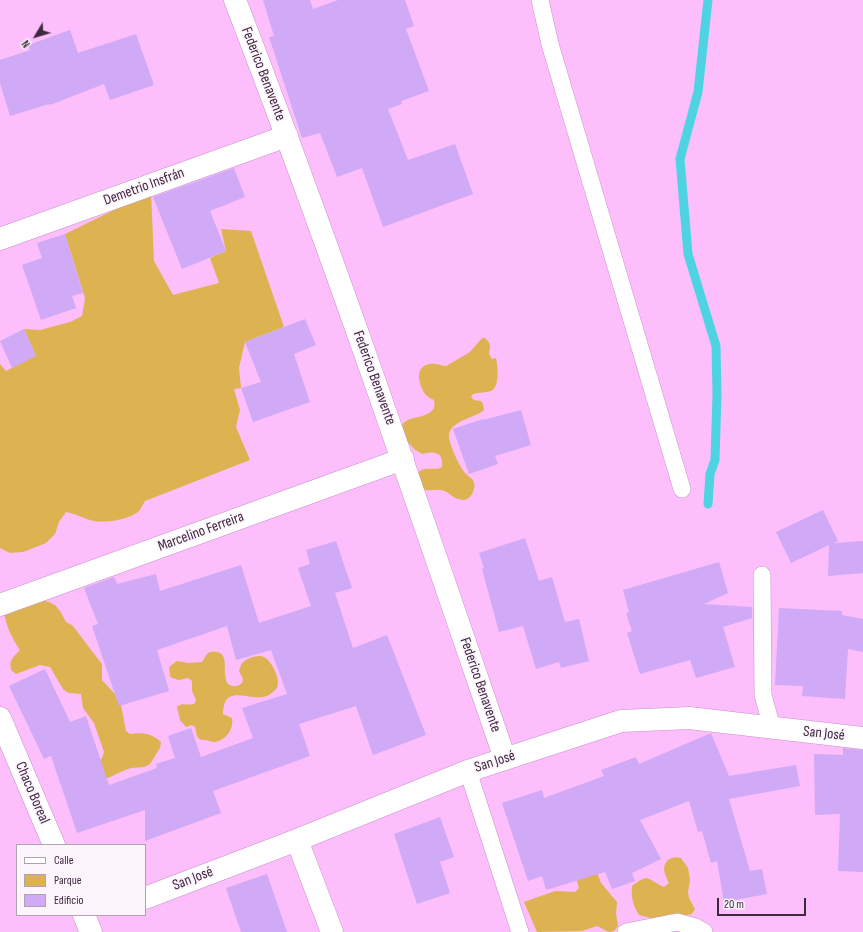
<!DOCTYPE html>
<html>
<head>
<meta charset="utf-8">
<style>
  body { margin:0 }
  #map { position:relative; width:863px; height:932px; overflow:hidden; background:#fcbffb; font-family:"Sofia Sans Condensed",sans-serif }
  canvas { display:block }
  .legend { position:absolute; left:16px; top:844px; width:130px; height:72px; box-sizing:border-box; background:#fcf5fc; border:1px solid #b0a3b0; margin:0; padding:5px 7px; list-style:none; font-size:12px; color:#3f273f }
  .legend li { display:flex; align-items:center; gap:8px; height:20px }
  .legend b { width:20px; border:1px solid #b0a3b0 }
  .north { position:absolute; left:16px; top:16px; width:40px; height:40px; -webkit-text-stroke:3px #fcf5fc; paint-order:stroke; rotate:232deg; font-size:11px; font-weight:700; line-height:16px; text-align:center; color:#3f273f }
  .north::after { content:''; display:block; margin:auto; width:14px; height:18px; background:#3f273f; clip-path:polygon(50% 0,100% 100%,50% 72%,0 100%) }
  .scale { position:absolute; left:717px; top:898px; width:89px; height:18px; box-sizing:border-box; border:2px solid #3f273f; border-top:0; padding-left:5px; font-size:12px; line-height:14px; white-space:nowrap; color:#3f273f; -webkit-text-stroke:3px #fcf5fc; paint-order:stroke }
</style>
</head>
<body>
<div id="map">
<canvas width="863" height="932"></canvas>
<ul class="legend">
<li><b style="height:5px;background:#fff"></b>Calle</li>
<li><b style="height:11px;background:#dcb350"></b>Parque</li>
<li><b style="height:11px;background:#d0a9f7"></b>Edificio</li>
</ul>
<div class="north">N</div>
<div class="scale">20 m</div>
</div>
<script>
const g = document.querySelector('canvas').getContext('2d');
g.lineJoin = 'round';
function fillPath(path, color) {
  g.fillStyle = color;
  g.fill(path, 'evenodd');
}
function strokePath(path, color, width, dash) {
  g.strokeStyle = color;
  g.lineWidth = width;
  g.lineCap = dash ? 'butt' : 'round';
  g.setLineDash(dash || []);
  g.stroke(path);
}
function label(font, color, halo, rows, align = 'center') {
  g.font = font + ' "Sofia Sans Condensed",sans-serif';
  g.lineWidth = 3.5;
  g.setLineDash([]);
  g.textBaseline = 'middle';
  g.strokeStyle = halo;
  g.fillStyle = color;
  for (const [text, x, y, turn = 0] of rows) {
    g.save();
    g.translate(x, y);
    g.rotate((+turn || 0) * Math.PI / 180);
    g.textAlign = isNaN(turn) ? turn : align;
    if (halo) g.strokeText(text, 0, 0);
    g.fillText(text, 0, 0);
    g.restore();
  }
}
fillPath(new Path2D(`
  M151,192l3,69 19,34 46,-12 -9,-25 16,-7 -5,-22 30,2 33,96 -39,15 -6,26 2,20 -7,1 6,21 -4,17 14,33 -105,41c-2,3 -4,8 -7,11 -10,8 -35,12 -48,8 -9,-3 -14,-6 -24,-8l-7,10 -4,12 -9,9 -23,9 -13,1 -10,-5v-184l6,7 23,-12 6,-5 -11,-25 16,1 30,-8 12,-6 3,-18 -20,-64z
  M482,338h3c7,7 5,8 4,16l3,5 4,-1c2,7 4,30 -5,33 -5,2 -12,1 -18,3l-2,3 3,3 7,1 2,3 1,6c-10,8 -27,9 -34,21 -5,7 10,36 15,42 3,3 7,5 9,9 2,7 -3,18 -11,18 -11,-1 -14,-9 -22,-10 -7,-1 -12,2 -18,-1l-6,-14c5,-11 17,-3 25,-8 2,-16 -9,-16 -20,-13l-8,-5 -8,-9 -4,-15c6,-11 37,-5 32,-25 -3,-1 -6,-3 -8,-5 -8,-10 -12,-29 4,-31 6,-1 11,2 16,2l24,-14z
  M37,599l12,3 6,3 5,6 6,11 6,3 4,5 22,29 4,5v16l13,14 6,11 5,26 4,3c12,-2 22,-1 31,8l-1,6 -10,16 -6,3 -13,1 -6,2 -17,8h-7l-8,-11 9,-9 2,-6 -10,-29 -11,-15 -2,-14 -13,-1 -5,-4 -13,-22 -10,-2 -24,9 -5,-4c-2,-10 2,-13 9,-20 -9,-13 -14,-25 -17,-41z
  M210,652c23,-3 10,19 18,32 5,3 10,3 14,-1l1,-4 -4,-8c0,0 2,-6 2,-6 3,-6 17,-11 23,-8 8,4 17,23 13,31 -3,3 -6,6 -10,8 -19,6 -43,-14 -44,18l9,4c2,11 -6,22 -17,24 -4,0 -7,-2 -10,-2 -3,0 -6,0 -8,-4 -1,-2 -1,-6 -2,-9l-3,-2 -6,2 -6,-7 -3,-13c6,-6 12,0 18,-4l1,-3 -4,-9v-10l-4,-3 -9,2 -7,-2 -2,-2 -1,-9 8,-6 12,2 13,-1 5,-8z
  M676,857l5,1 7,10 2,12 -2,12 1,6 6,11 -3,5 -36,8 -5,-4 -12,-3c-6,-9 -8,-19 -7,-29 18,-14 15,-6 32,1l5,-4c-6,-11 -9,-23 7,-26z
  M592,858l9,25 16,19 -1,12 2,12 -4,5 -5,1 -12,-6 -15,5 -45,1 -13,-30 31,-11 20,1 4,-4 -5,-18z`), '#dcb350');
strokePath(new Path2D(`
  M708,504l2,-30 5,-14 2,-66 -1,-48 -28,-92 -8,-95 18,-67 10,-92`), '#4ed3e3', 9);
fillPath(new Path2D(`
  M263,0h47l3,9 25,-9h67l9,26 -8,3 23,62 -28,10 1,3 -14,5 20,51 47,-16 18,50 -90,33 -21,-59 -25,9 -17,-44 -18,5 -33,-101 5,-1z
  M70,30l8,23 58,-19 18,51 -44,15 -6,-16 -54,21 -1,-1 -39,12 -10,-33v-23l30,-10 -2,-5z
  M234,168l11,29 -35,14 16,40 -44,18 -29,-72z
  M65,234l18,59 -11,3 4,12 -35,12 -19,-55 20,-7 -5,-15z
  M305,319l11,26 -22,9 16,48 -57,20 -12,-34 20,-6 -16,-40z
  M24,329l12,27 -24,12 -12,-27z
  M521,410l10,35 -36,11 3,8 -29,10 -16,-45 30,-10v1z
  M823,510l15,31 -5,2 30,-2v32l-35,3 1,-31 -38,18 -15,-31z
  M525,538l14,43 13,-4 13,45 14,-3 10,42 -28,7 -2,-6 -23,7 -13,-43 -24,6 -17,-63 2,-1 -5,-15z
  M336,541l16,47 -17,5 18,55 34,-13 39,100 -53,20 -17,-49 -57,18 11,32 -97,35 8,22 -76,28v-31l-68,23 -26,-77 -7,3 -35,-73 36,-17 25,53 16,-6 23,69 48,-17 -1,-4 19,-6 -7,-22 23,-8 10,29 52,-19 -11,-30 45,-14 -16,-44 -35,10 -9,-34 -70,24 12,41 -50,15 -27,-80 6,-2 -14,-36 30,-11 3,7 39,-10 4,17 81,-26 18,58 52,-17 -13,-38 12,-4 -4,-14z
  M719,562l9,31 -24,11 48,3v11l-29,9 12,40 -39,11 -6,-18 -50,14 -13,-41 5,-2 -6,-18 3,-1 -6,-22z
  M779,608l63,3v4l21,4v33l-15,-3 -3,50 -43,-3 1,-10 -28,-1z
  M711,733l18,43 67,-11 4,21 -71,13 21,72 12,-2 5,25 -43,8 -7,-41 -6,2 -9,-32 -4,1 -9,-31 -49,19 21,39 -29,14 3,8 -23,8 -7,-17 -59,18 -4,-14 -14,5 -26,-78 40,-13 2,8 60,-22 -3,-6 35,-13 3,7z
  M843,748l20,2v122l-25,-1 2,-57 -25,1 -1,-61 29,1z
  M440,817l14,40 -14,5 10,31 -33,11 -23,-70z
  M267,874l20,58h-46l-15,-44z`), '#d0a9f7');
const service = new Path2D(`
  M540,0l10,44 132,445
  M762,575l1,120 9,33
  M468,771l52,161
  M626,932l51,-10 18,5 9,5`);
const minor = new Path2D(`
  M235,0c97,251 183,505 270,759
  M0,239l287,-103
  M0,605l403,-146
  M0,718l54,127
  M297,840l35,92
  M145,898l152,-58 171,-69 153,-50 68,-3 174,20
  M84,915l7,17`);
strokePath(service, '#c88ec8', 18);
strokePath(minor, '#c88ec8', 23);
strokePath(service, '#fff', 17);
strokePath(minor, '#fff', 22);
label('15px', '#3f273f', '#fcf5fc', [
  ["Federico Benavente",263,74,69],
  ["Demetrio Insfrán",144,187,-20],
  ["Federico Benavente",374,378,70],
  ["Marcelino Ferreira",201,532,-20],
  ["Federico Benavente",480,685,71],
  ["San José",824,734,6],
  ["San José",495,762,-18],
  ["Chaco Boreal",32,793,67],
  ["San José",193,879,-21]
]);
</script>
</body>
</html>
